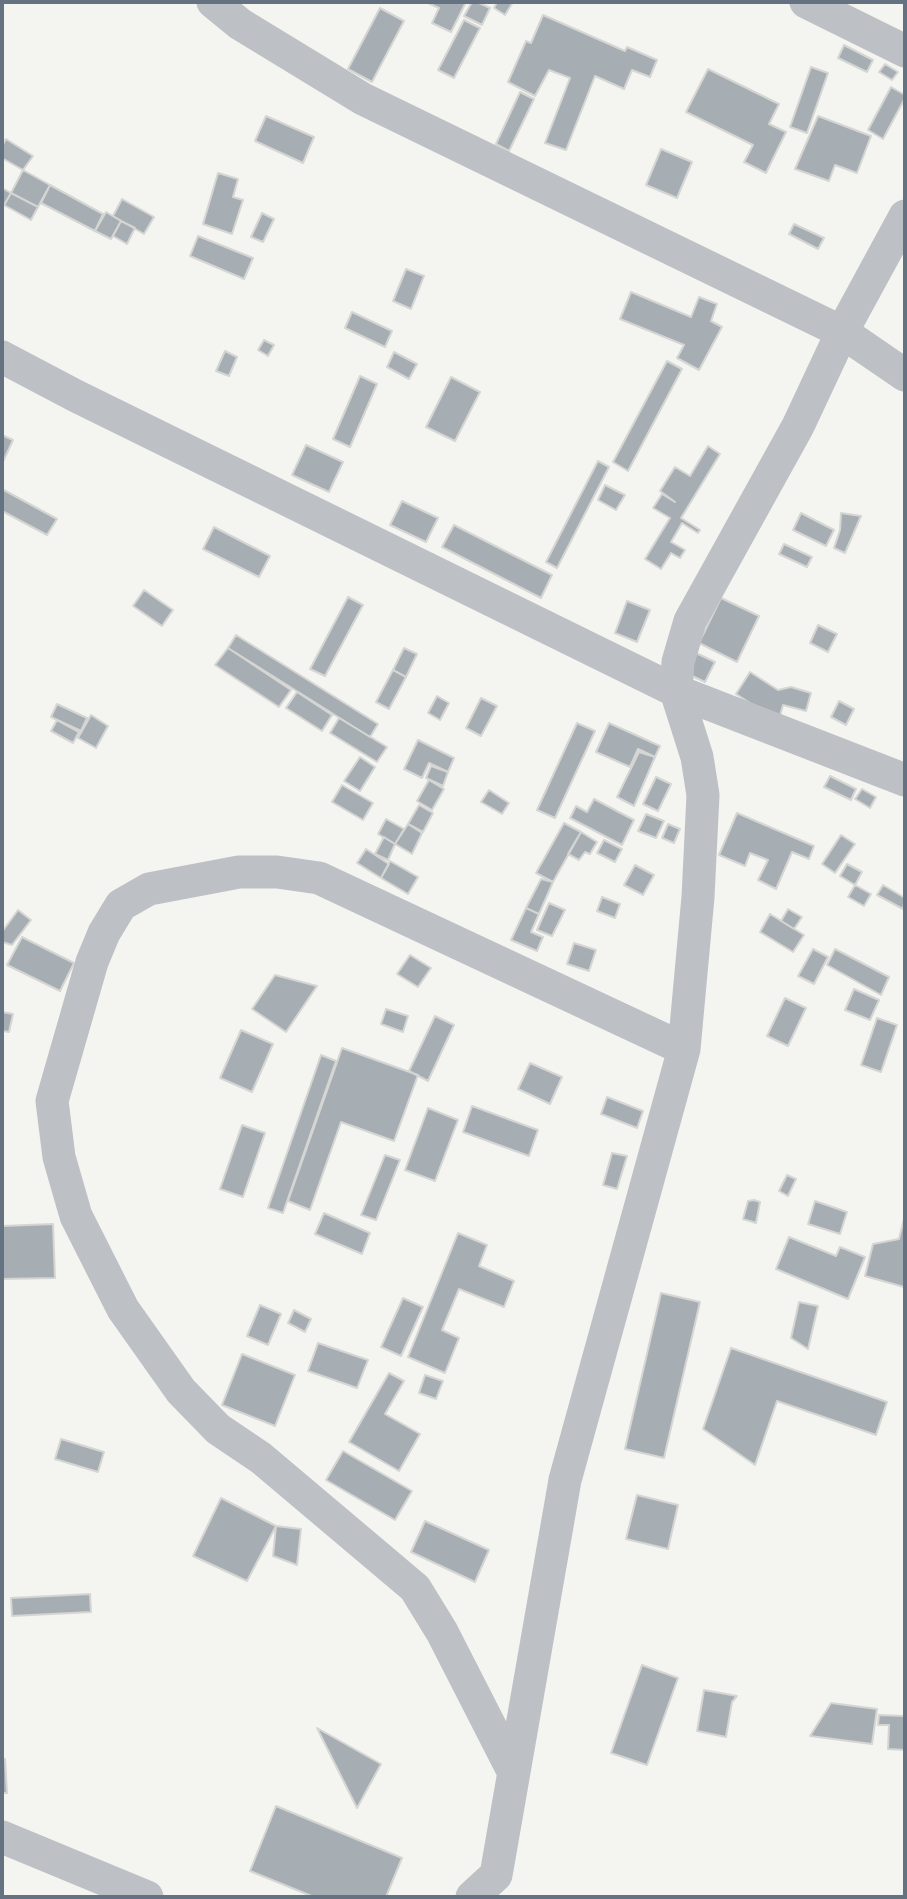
<!DOCTYPE html>
<html>
<head>
<meta charset="utf-8">
<style>
  body { margin:0 }
  #map { position:relative; width:907px; height:1899px; overflow:hidden; background:#f4f4f0; font-family:Arial,sans-serif }
  canvas { display:block }
  .frame { position:absolute; inset:0; border:4px solid #647281; pointer-events:none }
</style>
</head>
<body>
<div id="map">
<canvas width="907" height="1899"></canvas>
<div class="frame"></div>
</div>
<script>
const g = document.querySelector('canvas').getContext('2d');
g.lineJoin = 'round';
function fillPath(path, color) {
  g.fillStyle = color;
  g.fill(path, 'evenodd');
}
function strokePath(path, color, width, dash) {
  g.strokeStyle = color;
  g.lineWidth = width;
  g.lineCap = dash ? 'butt' : 'round';
  g.setLineDash(dash || []);
  g.stroke(path);
}
const building = new Path2D(`
  M426,2h40l-15,30 -19,-9 7,-15z
  M472,2h5l13,6 -8,17 -18,-9z
  M497,2h16l-8,13 -11,-7z
  M380,8l24,13 -32,61 -24,-13z
  M543,15l82,36 2,-4 30,13 -7,17 -18,-7 -8,19 -29,-13 -29,74 -21,-7 25,-65 -21,-8 -14,26 -27,-14 18,-41 5,2z
  M464,20l16,8 -26,50 -16,-8z
  M844,45l29,15 -6,12 -29,-14z
  M885,64l13,8 -6,8 -13,-8z
  M811,67l17,6 -21,60 -17,-6z
  M708,69l71,35 -10,20 17,8 -20,41 -22,-11 9,-17 -67,-33z
  M891,87l14,8v3l-22,41 -15,-9z
  M520,92l14,7 -25,52 -13,-7z
  M266,116l48,21 -11,26 -48,-22z
  M818,116l53,20 -14,37 -22,-8 -6,16 -34,-12z
  M6,139l27,17 -10,14 -21,-12v-12z
  M661,149l31,13 -15,36 -31,-13z
  M23,170l27,15 -12,22 -27,-14z
  M218,173l20,6 -5,18 10,3 -11,34 -29,-10z
  M50,185l53,29 -8,17 -54,-28z
  M2,188l9,5 -9,16z
  M11,193l27,14 -7,13 -27,-15z
  M122,199l32,18 -10,17 -31,-18z
  M106,212l15,9 -10,18 -16,-8z
  M262,213l12,6 -11,23 -12,-5z
  M121,221l14,7 -8,16 -14,-8z
  M794,224l30,14 -6,11 -29,-15z
  M198,236l55,22 -9,21 -54,-23z
  M406,269l18,7 -13,33 -18,-8z
  M631,292l60,25 8,-20 18,7 -6,17 11,6 -23,43 -22,-12 7,-13 -64,-26z
  M352,312l40,19 -7,16 -40,-19z
  M264,340l10,5 -6,11 -10,-6z
  M225,351l12,6 -8,19 -13,-5z
  M394,352l23,12 -8,15 -22,-12z
  M667,361l15,8 -54,102 -15,-9z
  M360,376l17,8 -27,63 -17,-8z
  M451,377l29,15 -25,49 -29,-14z
  M2,435l11,5 -11,24z
  M306,445l37,17 -14,30 -37,-17z
  M708,446l12,8 -39,64 19,12 -2,3 -16,-10 -11,19 14,8 -5,8 -9,-5 -10,16 -16,-10 25,-41 -17,-10 9,-14 13,8 -15,-11 15,-24 15,9z
  M598,461l11,6 -52,101 -11,-6z
  M605,485l20,10 -9,15 -18,-10z
  M2,489l55,30 -10,16 -45,-24z
  M402,501l36,17 -12,24 -36,-17z
  M801,513l33,17 -8,16 -33,-16z
  M841,513l20,3 -16,37 -11,-5 6,-18z
  M454,525l98,50 -11,23 -99,-51z
  M214,527l56,29 -11,21 -56,-28z
  M784,544l28,13 -5,10 -28,-13z
  M144,590l29,20 -11,16 -29,-20z
  M348,597l15,8 -38,71 -15,-7z
  M721,598l38,18 -22,46 -38,-19z
  M627,601l23,9 -13,32 -22,-9z
  M818,625l19,9 -9,18 -18,-9z
  M236,635l142,89 -8,13 -142,-89z
  M228,648l63,42 -12,17 -64,-42z
  M404,648l13,6 -11,23 -13,-7z
  M696,653l19,9 -10,20 -19,-9z
  M393,670l13,7 -17,32 -13,-7z
  M750,672l28,18 13,-3 20,6 -5,18 -23,-6 -3,11h-10l-34,-22z
  M297,692l35,23 -10,16 -36,-23z
  M437,696l12,7 -9,17 -12,-7z
  M481,698l16,8 -16,30 -15,-8z
  M839,701l15,8 -8,16 -15,-8z
  M57,704l30,14 -6,13 -30,-14z
  M91,715l17,11 -12,22 -18,-10z
  M339,718l48,29 -10,15 -47,-29z
  M57,720l22,12 -6,11 -22,-12z
  M577,723l18,8 -40,87 -18,-8z
  M609,723l51,23 -5,11 -17,-8 -8,18 -34,-15z
  M418,740l36,18 -6,14 -19,-9 -7,15 -18,-9z
  M639,752l16,5 -21,49 -17,-9z
  M360,757l15,10 -15,24 -16,-10z
  M431,766l17,6 -5,14 -17,-8z
  M830,776l26,13 -5,11 -27,-13z
  M656,777l15,7 -13,27 -15,-7z
  M429,780l15,9 -12,21 -15,-9z
  M342,785l31,18 -10,17 -31,-18z
  M862,789l14,8 -6,11 -15,-9z
  M489,790l20,13 -7,11 -21,-12z
  M594,799l40,21 -12,25 -52,-27 6,-12 11,6z
  M419,805l14,8 -10,19 -15,-8z
  M737,813l77,33 -5,13 -17,-7 -16,37 -18,-9 10,-20 -18,-7 -5,13 -26,-11z
  M646,814l18,7 -8,17 -18,-7z
  M386,819l18,10 -9,15 -17,-10z
  M564,823l17,9 -28,50 -17,-9z
  M408,824l14,9 -10,21 -17,-10z
  M668,824l12,5 -6,14 -12,-5z
  M581,832l16,10 -7,12 -5,-2 -6,8 -11,-6z
  M841,835l14,9 -20,29 -13,-9z
  M384,837l11,7 -7,16 -13,-6z
  M604,840l18,9 -7,13 -18,-9z
  M366,849l23,15 -8,14 -24,-15z
  M390,861l28,16 -10,17 -27,-16z
  M847,864l15,8 -7,13 -15,-9z
  M635,865l19,10 -11,20 -19,-10z
  M541,879l12,3 -14,32 -13,-6z
  M855,885l16,9 -7,12 -16,-9z
  M883,885l22,13 -2,11 -26,-14z
  M602,897l18,7 -5,14 -18,-7z
  M549,903l16,7 -13,26 -15,-6z
  M526,908l13,6 -8,18 12,5 -6,14 -26,-11z
  M788,909l14,8 -8,12 -13,-8z
  M18,910l13,10 -19,25 -10,-3v-10z
  M770,914l34,21 -11,17 -33,-20z
  M22,937l52,26 -14,28 -53,-26z
  M574,943l22,7 -7,21 -22,-7z
  M813,949l15,8 -14,27 -16,-8z
  M835,949l54,28 -8,18 -54,-30z
  M410,955l21,13 -13,19 -21,-13z
  M275,975l42,11 -31,46 -34,-23z
  M854,989l25,11 -9,20 -25,-10z
  M785,998l21,10 -18,38 -21,-10z
  M386,1009l22,7 -5,16 -22,-8z
  M2,1012l11,2 -4,18 -7,-1z
  M435,1016l19,9 -26,56 -19,-10z
  M877,1018l20,7 -16,47 -20,-7z
  M241,1030l32,14 -21,48 -32,-14z
  M342,1048l76,27 -24,66 -53,-19 -31,88 -22,-9z
  M321,1055l15,6 -53,152 -15,-5z
  M530,1063l32,14 -12,27 -32,-15z
  M607,1097l36,14 -6,17 -36,-14z
  M472,1106l66,24 -9,26 -66,-24z
  M428,1108l30,12 -23,61 -30,-11z
  M242,1125l23,8 -22,64 -23,-8z
  M612,1153l15,3 -10,33 -14,-4z
  M385,1155l15,5 -24,60 -15,-5z
  M787,1175l9,4 -8,17 -9,-5z
  M754,1200l6,2 -4,21 -13,-4 5,-18z
  M815,1201l32,11 -7,22 -32,-10z
  M324,1213l46,20 -8,21 -47,-20z
  M904,1219v68l-39,-11 8,-32 26,-5z
  M53,1224l2,54 -53,1v-53z
  M458,1233l29,12 -8,21 35,15 -10,26 -45,-18 -17,41 17,8 -14,35 -37,-16z
  M789,1237l47,19 4,-9 25,10 -17,42 -72,-30z
  M661,1293l39,9 -36,156 -39,-9z
  M403,1298l20,9 -22,49 -20,-9z
  M799,1302l19,4 -10,43 -17,-11z
  M260,1305l21,9 -13,31 -21,-9z
  M294,1310l17,9 -6,13 -17,-9z
  M318,1343l50,17 -11,28 -49,-17z
  M731,1348l156,54 -11,33 -99,-34 -22,64 -52,-36z
  M242,1354l53,21 -20,51 -53,-21z
  M389,1373l15,8 -19,33 35,20 -21,37 -50,-29z
  M425,1375l18,6 -7,18 -17,-6z
  M61,1439l43,13 -6,20 -43,-13z
  M343,1451l69,40 -17,29 -69,-40z
  M637,1495l41,10 -10,44 -42,-10z
  M221,1498l55,28 -29,55 -54,-25z
  M425,1521l64,29 -14,32 -64,-30z
  M276,1526l25,3 -4,36 -24,-9z
  M90,1594l1,18 -79,4 -1,-18z
  M642,1665l36,13 -31,87 -36,-12z
  M704,1690l33,6 -5,6 -6,35 -29,-6z
  M831,1703l46,6 -5,35 -62,-8z
  M879,1715l26,1v34l-17,-1 1,-24h-11z
  M317,1728l64,36 -24,44z
  M2,1759h3l2,34h-5z
  M276,1806l126,52 -16,39h-72l-64,-26z`);
fillPath(building, '#a7aeb3');
strokePath(building, '#d5d6d3', 2);
strokePath(new Path2D(`
  M213,2l27,22 123,75 479,233 63,43
  M806,2l99,49
  M2,357l74,39 600,295 229,89
  M513,1771l-71,-139 -27,-44 -154,-130 -43,-29 -37,-38 -58,-82 -47,-93 -17,-59 -7,-56 40,-139 12,-29 17,-28 28,-16 90,-17h38l42,6 365,171
  M2,1837l145,60
  M472,1897l24,-22 69,-395 119,-431 14,-152 5,-102 -6,-38 -21,-66 2,-29 12,-41 108,-195 44,-94 63,-116`), '#bdc0c4', 33);
</script>
</body>
</html>
